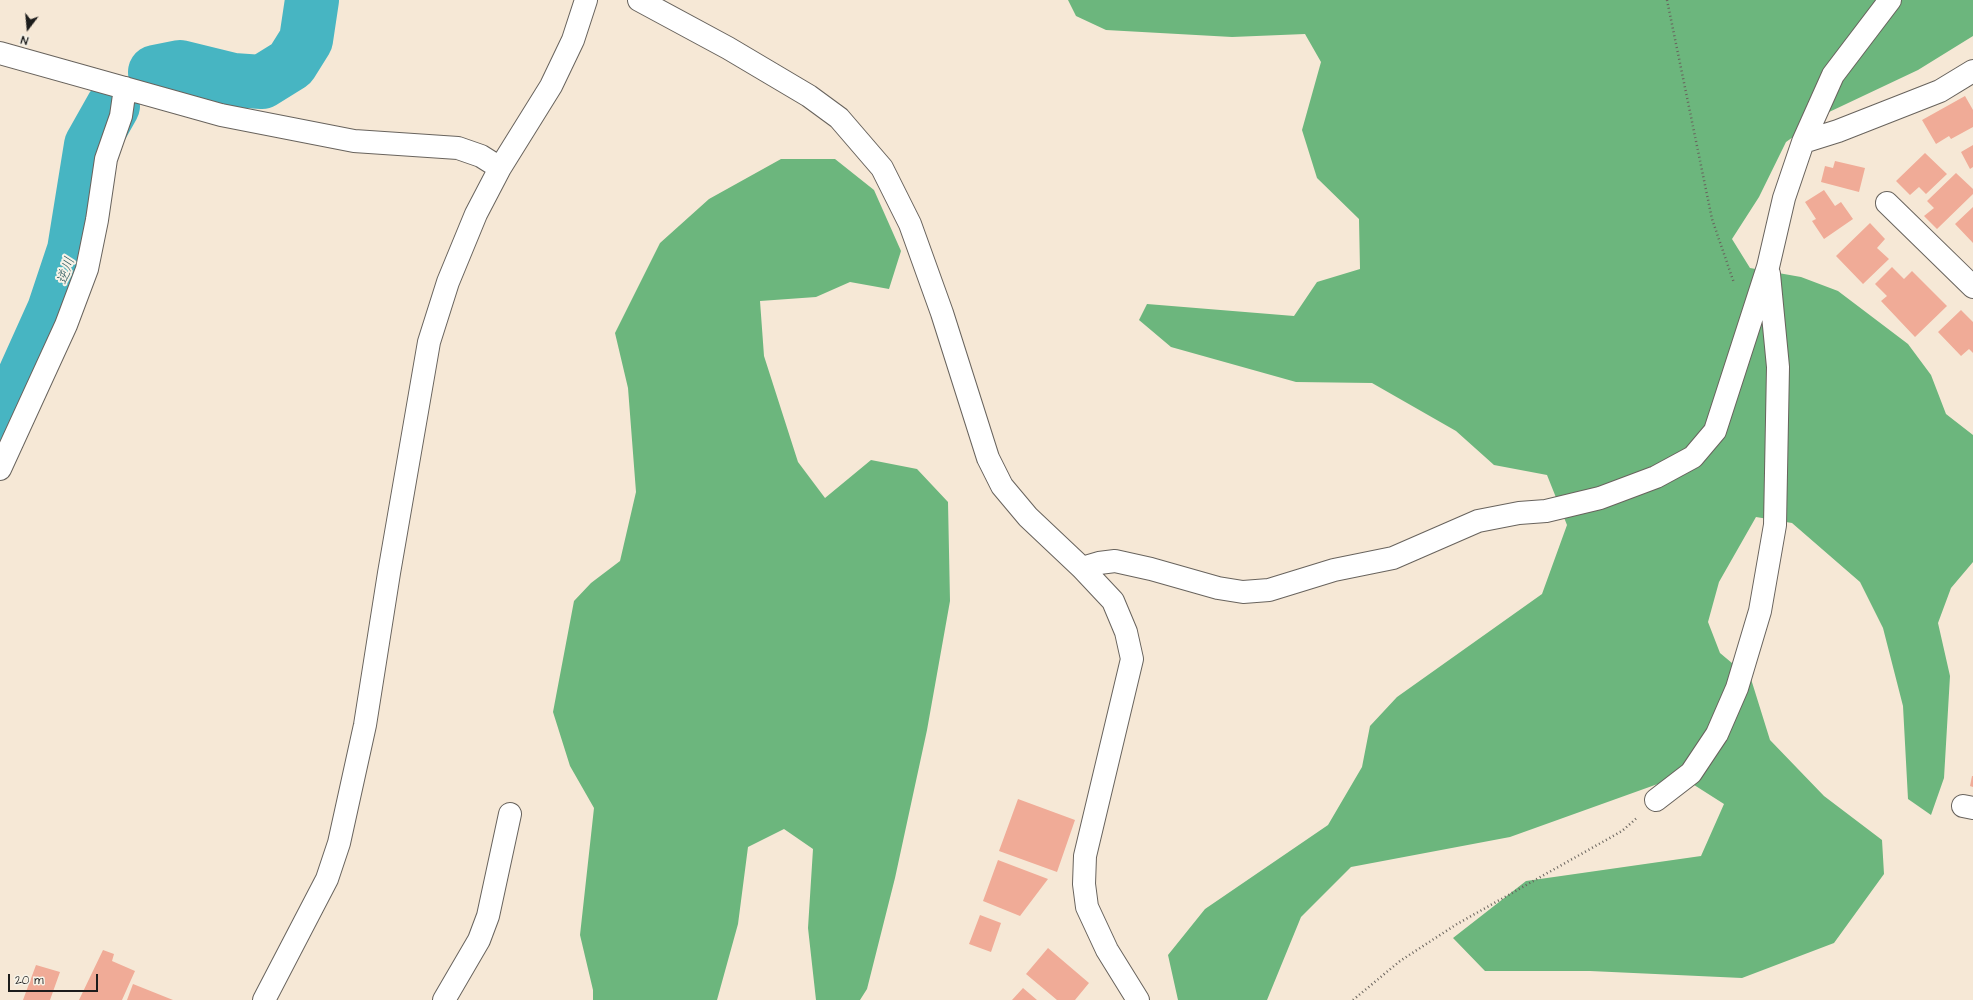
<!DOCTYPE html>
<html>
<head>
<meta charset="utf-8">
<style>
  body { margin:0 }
  #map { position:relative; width:1973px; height:1000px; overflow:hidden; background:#f6e8d6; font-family:"Architects Daughter",sans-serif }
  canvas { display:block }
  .north { position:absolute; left:8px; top:8px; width:40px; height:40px; -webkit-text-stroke:3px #f7f3e8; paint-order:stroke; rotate:196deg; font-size:11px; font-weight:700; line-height:16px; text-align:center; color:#1c1c1c }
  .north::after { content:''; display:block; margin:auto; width:14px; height:18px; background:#1c1c1c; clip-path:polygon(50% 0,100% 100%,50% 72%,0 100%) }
  .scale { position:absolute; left:8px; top:974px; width:90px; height:18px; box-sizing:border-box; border:2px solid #1c1c1c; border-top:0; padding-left:5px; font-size:12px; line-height:14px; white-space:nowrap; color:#1c1c1c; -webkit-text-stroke:3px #f7f3e8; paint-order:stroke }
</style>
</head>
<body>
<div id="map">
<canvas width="1973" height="1000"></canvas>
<div class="north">N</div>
<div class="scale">20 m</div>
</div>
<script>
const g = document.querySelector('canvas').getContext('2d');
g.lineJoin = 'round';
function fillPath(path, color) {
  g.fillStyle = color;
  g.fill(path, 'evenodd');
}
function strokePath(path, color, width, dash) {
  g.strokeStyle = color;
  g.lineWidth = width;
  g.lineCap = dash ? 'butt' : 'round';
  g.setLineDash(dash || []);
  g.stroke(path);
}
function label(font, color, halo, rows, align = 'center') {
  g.font = font + ' "Architects Daughter","Klee One",sans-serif';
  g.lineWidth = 4;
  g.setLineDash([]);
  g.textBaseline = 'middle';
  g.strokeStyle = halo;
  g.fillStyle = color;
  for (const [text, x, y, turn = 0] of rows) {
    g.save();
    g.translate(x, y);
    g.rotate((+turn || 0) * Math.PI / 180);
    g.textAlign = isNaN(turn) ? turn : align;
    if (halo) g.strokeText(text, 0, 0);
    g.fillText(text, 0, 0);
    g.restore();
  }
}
fillPath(new Path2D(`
  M1068,0h905v36l-55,34 -91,43 -41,29 -27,55 -27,42 18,29 51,9 37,14 70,53 23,31 15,39 27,21v127l-22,26 -13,35 12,53 -6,102 -13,37 -23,-16 -5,-93 -20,-78 -23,-46 -68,-59 -36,-6 -37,65 -11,40 12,31 31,26 19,61 54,56 58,44 2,34 -50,69 -92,35 -152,-7h-105l-32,-33 73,-57 175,-25 23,-52 -44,-28 -170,61 -159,30 -50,50 -34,83h-89l-10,-45 37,-46 123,-84 34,-58 8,-41 27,-29 145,-103 25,-69 -20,-50 -53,-10 -38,-34 -84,-48 -76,-1 -125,-35 -32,-27 8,-16 147,12 23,-34 43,-13 -1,-50 -42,-41 -15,-48 19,-68 -16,-28 -73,3 -126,-7 -30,-14z
  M781,159h54l39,31 27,61 -12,38 -39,-7 -34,15 -56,4 4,55 34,106 27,36 46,-38 46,9 31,33 2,99 -23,129 -32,148 -28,111 -7,11h-44l-8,-72 5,-79 -29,-20 -36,18 -10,77 -21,76h-124v-10l-13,-55 14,-127 -24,-42 -17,-54 21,-111 17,-18 29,-22 16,-69 -8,-104 -13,-55 45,-90 49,-44z`), '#6cb67d');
strokePath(new Path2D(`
  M155,72l25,-5 53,13 29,2 29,-18 15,-24 6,-40
  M0,430l54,-120 20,-60 17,-105 22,-39`), '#47b5c2', 54);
fillPath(new Path2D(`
  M1965,96l8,14v17l-22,12 -2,-3 -13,8 -14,-24z
  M1973,145v22l-3,2 -9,-17z
  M1925,153l22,21 -21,20 -7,-7 -9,8 -14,-14z
  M1835,161l30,7 -6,24 -38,-10 4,-16 8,2z
  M1956,173l17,16v5l-36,35 -13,-13 10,-8 -7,-7z
  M1824,190l11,16 6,-4 12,17 -29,20 -12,-18 4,-2 -11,-17z
  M1973,207v36l-18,-19z
  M1870,223l15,16 -8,9 12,11 -26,25 -27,-28z
  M1892,267l12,12 8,-8 35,35 -32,31 -34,-36 6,-5 -12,-12z
  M1961,310l12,12v31l-4,-4 -8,7 -23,-24z
  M1972,776h1v11l-3,-1z
  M1018,799l57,21 -18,52 -58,-21z
  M998,860l50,19 -28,37 -37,-15z
  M980,915l21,8 -10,29 -22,-8z
  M1048,948l41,35 -14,17h-18l-31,-26z
  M103,950l11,4 -2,7 23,10 -13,29h-43z
  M36,965l24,7 -10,28h-27z
  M133,984l40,16h-46z
  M1023,988l14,12h-25z`), '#f0ab97');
const street = new Path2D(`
  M639,0l89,48 81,48 30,22 43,50 28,56 32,89 46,145 14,28 26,31 54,51 31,33 13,31 6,27 -47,197 -1,28 3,23 20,43 31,50
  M0,53l221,62 133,26 104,7 23,8 19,12
  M1803,142l35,-11 102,-40 33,-20
  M1887,203l86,84
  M0,469l66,-144 21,-56 10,-49 9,-61 15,-43 4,-28
  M1082,568l17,-5 16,-2 36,8 67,19 25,4 26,-2 65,-20 59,-12 85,-37 41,-8 27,-2 54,-13 56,-21 37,-20 22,-26 53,-164 16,-69 19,-56 30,-67 57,-75
  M1656,800l35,-27 26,-39 20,-46 23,-77 15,-86 3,-158 -9,-93
  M1963,806l10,2
  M264,1000l63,-121 12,-36 26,-118 24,-152 40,-231 19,-60 28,-68 24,-46 51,-82 22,-46 13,-40
  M444,1000l35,-60 9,-24 22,-102`);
strokePath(street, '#68635d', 24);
strokePath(new Path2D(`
  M1667,0l45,219 22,64
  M1353,1000l47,-39 57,-37 165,-93 16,-14`), '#68635d', 2.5, [1, 3]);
strokePath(street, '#fff', 22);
label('italic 14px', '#2d595e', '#f7f3e8', [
  ["逆川",67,271,-71]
]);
</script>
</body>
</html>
